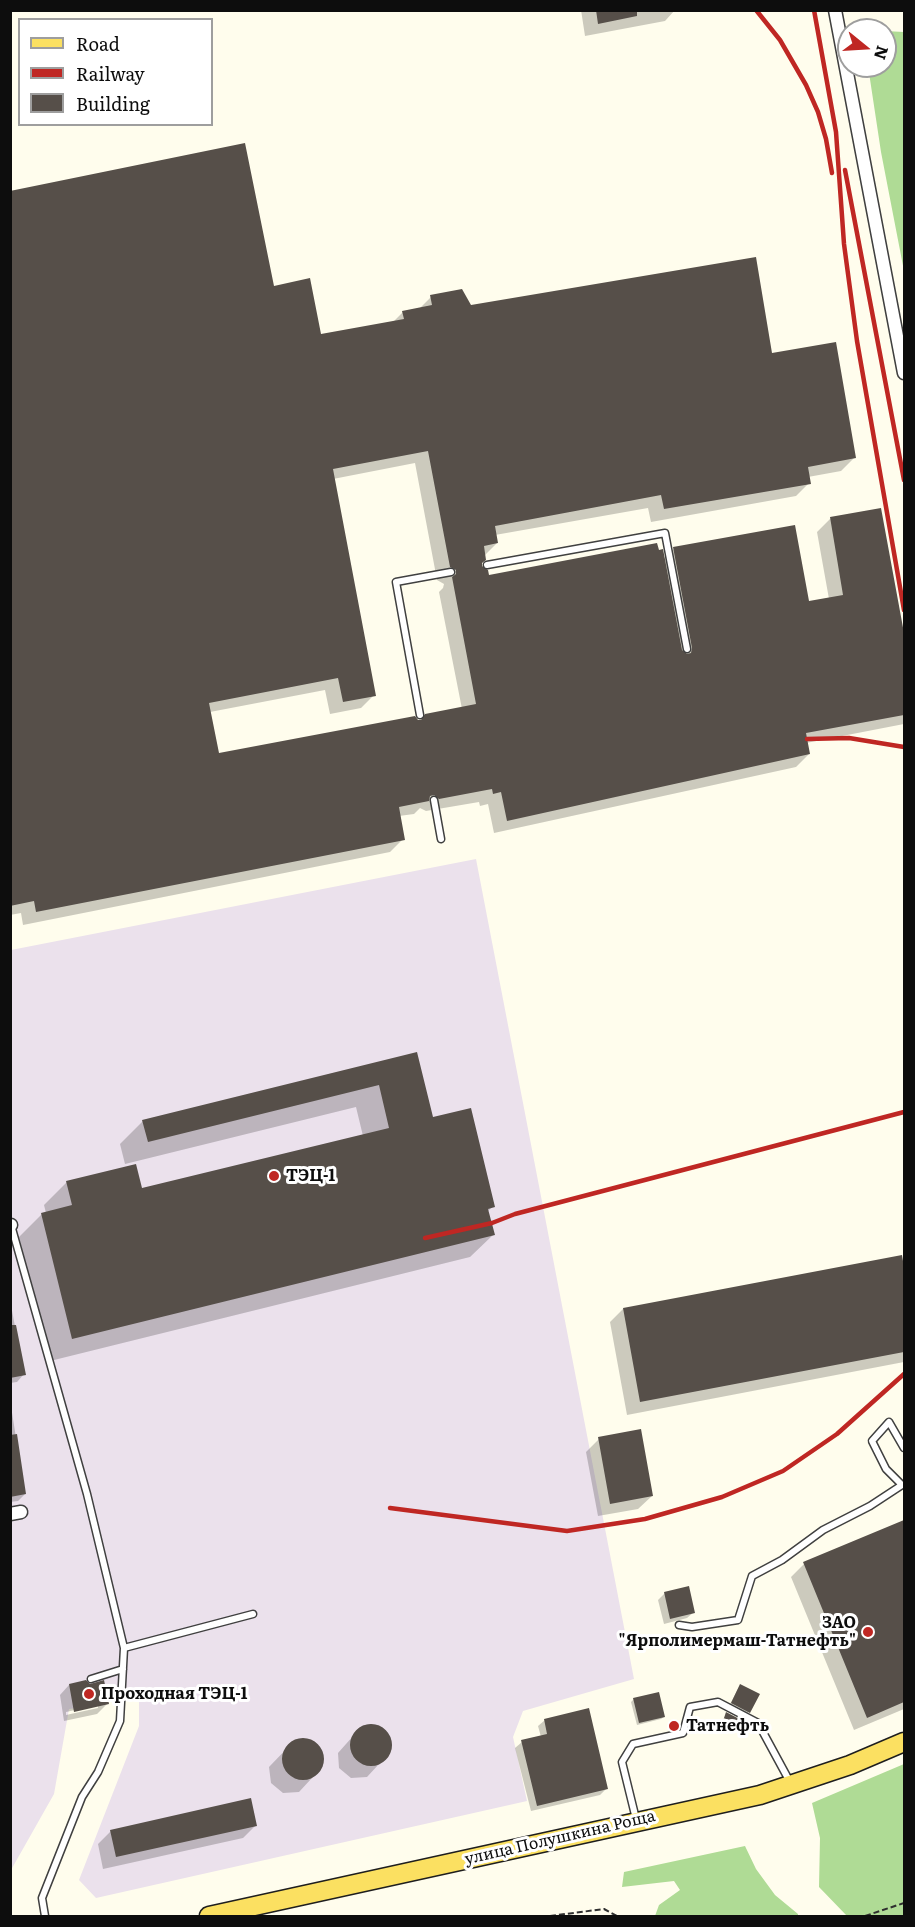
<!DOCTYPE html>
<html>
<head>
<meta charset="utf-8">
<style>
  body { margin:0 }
  #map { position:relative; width:915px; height:1927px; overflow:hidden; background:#fffded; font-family:Literata,serif }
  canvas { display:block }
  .frame { position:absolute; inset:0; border:12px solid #0d0d0d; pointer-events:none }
  .legend { position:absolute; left:18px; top:18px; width:195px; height:108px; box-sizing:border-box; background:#fff; border:2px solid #9e9e9e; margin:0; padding:8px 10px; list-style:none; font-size:18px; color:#0d0d0d }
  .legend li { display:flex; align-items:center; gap:12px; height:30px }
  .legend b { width:30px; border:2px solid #9e9e9e }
  .north { position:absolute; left:837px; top:18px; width:60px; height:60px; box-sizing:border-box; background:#fff; border:2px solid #9e9e9e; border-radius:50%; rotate:108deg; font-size:16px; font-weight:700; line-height:24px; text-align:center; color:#0d0d0d }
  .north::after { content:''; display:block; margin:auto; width:21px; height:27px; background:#bf2723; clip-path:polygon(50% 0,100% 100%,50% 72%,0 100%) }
</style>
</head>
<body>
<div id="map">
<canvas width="915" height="1927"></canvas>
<div class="frame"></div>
<ul class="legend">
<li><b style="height:8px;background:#fbe061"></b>Road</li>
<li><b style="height:8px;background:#bf2723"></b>Railway</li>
<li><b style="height:16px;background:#564f49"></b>Building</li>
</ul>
<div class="north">N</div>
</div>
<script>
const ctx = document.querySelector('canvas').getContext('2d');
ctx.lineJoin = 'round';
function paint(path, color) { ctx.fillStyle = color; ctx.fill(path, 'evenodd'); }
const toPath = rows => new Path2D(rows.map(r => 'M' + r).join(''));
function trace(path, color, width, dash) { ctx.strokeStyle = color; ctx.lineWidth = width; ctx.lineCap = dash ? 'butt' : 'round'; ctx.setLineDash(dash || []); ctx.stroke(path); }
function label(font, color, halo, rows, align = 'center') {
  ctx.font = font + ' Literata,serif'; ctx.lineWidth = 6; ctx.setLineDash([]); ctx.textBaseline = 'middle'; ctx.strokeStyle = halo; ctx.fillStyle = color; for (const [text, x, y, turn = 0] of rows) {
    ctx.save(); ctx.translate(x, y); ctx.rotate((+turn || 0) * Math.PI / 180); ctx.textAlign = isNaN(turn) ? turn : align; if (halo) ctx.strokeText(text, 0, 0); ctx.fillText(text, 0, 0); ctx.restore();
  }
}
const industrial = toPath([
  [476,859,634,1679,523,1711,513,1737,527,1801,96,1898,79,1880,139,1726,139,1695,108,1701,109,1704,69,1709,54,1794,11,1870,11,950]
]);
const forest = toPath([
  [885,31,904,32,904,271,881,152,868,66,885,66],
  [904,1764,904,1916,847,1916,819,1887,820,1838,812,1803],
  [745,1846,756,1869,775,1895,798,1914,798,1916,655,1916,659,1905,680,1890,674,1881,622,1887,624,1872]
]);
const shadow = toPath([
  [581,10,675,10,665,21,585,36],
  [10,193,273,287,320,336,393,322,403,312,418,310,431,297,470,307,771,355,854,458,841,471,808,477,809,483,796,496,651,522,648,508,495,535,497,543,484,556,480,567,488,577,663,559,674,549,807,603,829,599,817,532,830,519,880,510,904,640,904,724,806,743,809,754,796,767,494,833,488,804,480,806,479,802,426,811,420,808,414,814,399,816,403,839,390,852,23,925,21,913,10,915],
  [415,463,437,580,444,584,443,588,439,592,462,709,420,721,218,755,210,712,325,690,330,714,361,708,374,695,333,479],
  [416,1054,432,1119,493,1206,487,1212,493,1235,470,1257,50,1361,19,1237,42,1214,46,1213,44,1205,67,1182,140,1190,363,1136,356,1107,125,1164,120,1144,143,1121],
  [901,1257,904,1275,904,1362,627,1415,610,1322,623,1309],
  [10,1300,24,1374,17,1382,10,1383],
  [10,1400,25,1494,18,1501,10,1502],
  [599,1439,652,1496,638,1509,598,1516,586,1452],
  [904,1522,904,1709,854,1730,791,1577,804,1564],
  [665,1593,694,1612,687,1618,664,1624,658,1600],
  [69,1685,107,1704,97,1714,64,1721,60,1695],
  [98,1705,98,1708,66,1715,66,1712],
  [738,1689,749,1712,746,1715,729,1706],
  [634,1699,664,1717,661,1719,637,1725,631,1702],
  [727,1714,743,1723,742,1727,739,1729,722,1721],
  [545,1720,607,1788,600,1795,531,1811,515,1748,522,1742,541,1737,538,1726],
  [370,1724,378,1725,390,1736,392,1746,391,1751,367,1777,351,1778,339,1768,338,1753,362,1726],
  [302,1739,310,1740,322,1750,323,1766,299,1792,283,1793,271,1783,269,1767,294,1741],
  [256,1825,243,1838,103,1869,98,1844,111,1831]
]);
const building = toPath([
  [596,10,637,10,637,16,598,24],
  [245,143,274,286,310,278,321,334,404,319,402,311,432,305,430,295,462,289,471,305,756,257,772,353,836,342,856,458,808,467,811,484,664,509,661,495,495,526,498,543,484,546,486,560,482,563,482,566,488,570,489,575,657,543,659,550,663,549,682,650,687,654,691,653,692,648,673,547,795,525,809,601,843,595,830,517,881,508,904,633,904,715,806,733,810,754,507,821,501,792,493,794,492,789,439,799,434,795,430,796,429,801,399,807,405,840,36,912,34,901,10,906,10,191],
  [428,451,450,567,456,570,456,574,452,577,476,704,425,714,421,720,418,720,415,716,219,753,209,703,338,678,343,702,376,696,333,469],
  [417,1052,433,1117,471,1108,495,1207,488,1209,495,1235,72,1339,41,1213,72,1205,66,1181,136,1164,142,1188,389,1128,379,1085,148,1142,142,1120],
  [902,1255,904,1267,904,1352,640,1402,623,1308],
  [10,1325,16,1325,26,1375,10,1378],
  [641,1429,653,1496,610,1504,598,1437],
  [17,1434,26,1494,10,1497,10,1435],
  [904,1520,904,1702,867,1718,803,1562],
  [689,1586,695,1613,670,1619,664,1592],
  [86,1680,90,1684,104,1680,109,1704,74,1712,69,1684],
  [740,1684,760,1694,750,1713,731,1703],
  [659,1692,665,1717,639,1723,633,1698],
  [589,1708,608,1789,537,1806,521,1740,547,1734,544,1719],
  [726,1712,745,1722,743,1727,724,1718],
  '350 1745a21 21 0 1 1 42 0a21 21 0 1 1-42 0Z',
  '282 1759a21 21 0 1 1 42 0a21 21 0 1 1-42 0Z',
  [251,1798,257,1826,116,1857,110,1830]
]);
const path = toPath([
  [550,1916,604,1909,617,1916],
  [865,1916,904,1903]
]);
const lane = toPath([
  [487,565,665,533,687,649],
  [420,715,396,582,451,572],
  [434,800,441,839],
  [11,1225,87,1494,124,1648],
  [679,1625,692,1627,738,1620,752,1576,782,1560,823,1530,870,1506,902,1485,886,1469,872,1441,889,1422,904,1448],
  [91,1679,123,1669],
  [636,1819,622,1762,633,1744,683,1733,690,1707,718,1702,758,1723,790,1782],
  [45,1916,42,1898,82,1797,98,1772,120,1721,124,1648,253,1614]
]);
const street = toPath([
  [835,10,904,373],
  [10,1225,11,1225],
  [10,1514,21,1512]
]);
const primary = toPath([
  [209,1916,760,1795,850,1765,904,1742]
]);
const rail = toPath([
  [756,10,780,40,806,85,818,112,826,139,832,173],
  [814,10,836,132,844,244,857,341,904,610],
  [845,170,904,480],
  [807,739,849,738,904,747],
  [425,1238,492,1223,515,1214,904,1112],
  [390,1508,567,1531,645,1519,722,1497,783,1471,837,1434,904,1374]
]);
const markers = [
  [274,1176,6,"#bf2723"],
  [868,1632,6,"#bf2723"],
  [89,1694,6,"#bf2723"],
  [674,1726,6,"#bf2723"]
];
const poiNames = [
  ["ТЭЦ-1",286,1176],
  ["ЗАО",856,1623,"right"],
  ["\"Ярполимермаш-Татнефть\"",856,1641,"right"],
  ["Проходная ТЭЦ-1",101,1694],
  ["Татнефть",686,1726]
];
const streetNames = [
  ["улица Полушкина Роща",560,1838,-13]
];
paint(industrial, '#ebe1ec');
paint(forest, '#afdb95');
paint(shadow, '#0003');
paint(building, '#564f49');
trace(lane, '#404040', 9);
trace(street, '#404040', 15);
trace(primary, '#1e1e1e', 21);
trace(path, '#2f2f2f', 2, [6, 3]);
trace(lane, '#fff', 6);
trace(street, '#fff', 12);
trace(primary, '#fbe061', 18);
trace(rail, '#bf2723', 4.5);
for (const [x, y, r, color] of markers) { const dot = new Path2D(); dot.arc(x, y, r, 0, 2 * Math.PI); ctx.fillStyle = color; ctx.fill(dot); trace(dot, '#fff', 2); }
label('bold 16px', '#0d0d0d', '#fff', poiNames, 'left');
label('16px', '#0d0d0d', '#fff', streetNames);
</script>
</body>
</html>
